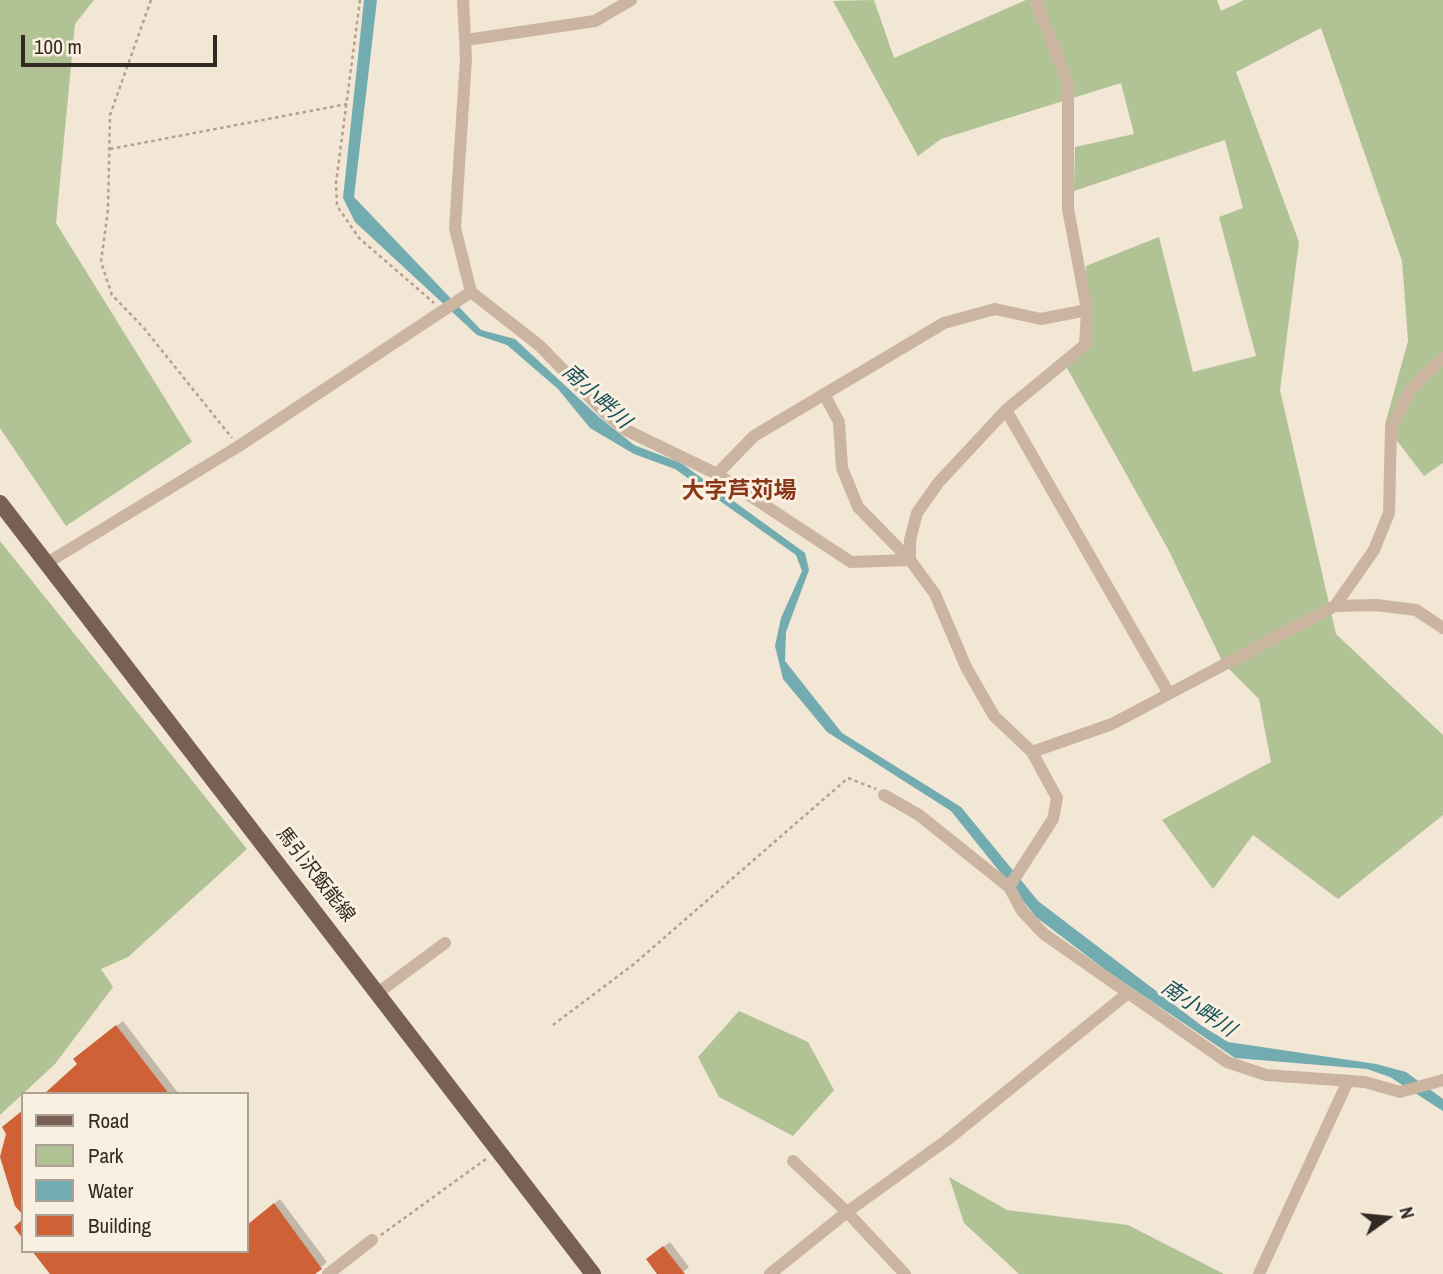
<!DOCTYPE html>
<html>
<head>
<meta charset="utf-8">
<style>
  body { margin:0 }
  #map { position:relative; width:1443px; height:1274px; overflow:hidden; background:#f2e6d5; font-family:"Archivo Narrow",sans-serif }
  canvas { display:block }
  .legend { position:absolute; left:21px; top:1092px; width:228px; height:161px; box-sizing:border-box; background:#faf0e1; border:2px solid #aba195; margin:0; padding:9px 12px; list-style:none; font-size:21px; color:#342a24 }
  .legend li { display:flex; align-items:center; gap:14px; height:35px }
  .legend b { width:35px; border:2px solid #aba195 }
  .north { position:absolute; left:1352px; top:1183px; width:70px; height:70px; -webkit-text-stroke:5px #faf0e1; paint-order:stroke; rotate:75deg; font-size:19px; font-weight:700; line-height:28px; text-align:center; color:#342a24 }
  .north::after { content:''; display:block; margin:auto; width:24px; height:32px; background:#342a24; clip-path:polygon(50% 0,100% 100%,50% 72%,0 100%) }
  .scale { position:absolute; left:21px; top:35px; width:196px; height:32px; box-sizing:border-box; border:4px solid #342a24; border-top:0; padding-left:9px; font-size:21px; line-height:24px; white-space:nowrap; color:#342a24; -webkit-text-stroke:5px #faf0e1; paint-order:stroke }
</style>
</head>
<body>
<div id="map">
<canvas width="1443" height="1274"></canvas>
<ul class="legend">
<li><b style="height:9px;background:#786154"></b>Road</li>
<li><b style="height:19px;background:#b1c295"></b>Park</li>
<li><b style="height:19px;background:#72acb1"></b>Water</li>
<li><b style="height:19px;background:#cf6136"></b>Building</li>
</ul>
<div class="north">N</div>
<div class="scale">100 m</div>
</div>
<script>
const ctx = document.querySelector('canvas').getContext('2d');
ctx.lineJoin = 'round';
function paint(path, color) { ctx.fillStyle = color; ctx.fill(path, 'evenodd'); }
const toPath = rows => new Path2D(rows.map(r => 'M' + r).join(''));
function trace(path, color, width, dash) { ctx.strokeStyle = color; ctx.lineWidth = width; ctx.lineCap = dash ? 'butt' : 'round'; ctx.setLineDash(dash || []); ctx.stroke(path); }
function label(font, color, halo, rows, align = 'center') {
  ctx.font = font + ' "Archivo Narrow","Noto Sans JP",sans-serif'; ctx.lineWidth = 6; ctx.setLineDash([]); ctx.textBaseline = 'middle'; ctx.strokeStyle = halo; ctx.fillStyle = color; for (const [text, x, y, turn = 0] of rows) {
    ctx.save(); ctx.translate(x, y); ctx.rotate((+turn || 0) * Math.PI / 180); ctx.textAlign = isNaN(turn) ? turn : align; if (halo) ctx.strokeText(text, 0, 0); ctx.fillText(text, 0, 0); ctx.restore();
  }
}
const green = toPath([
  [0,0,94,0,75,24,56,223,192,442,66,526,0,428],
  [874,0,894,58,1026,0,1217,0,1221,11,1244,0,1443,0,1443,463,1424,476,1385,425,1408,341,1402,261,1321,28,1236,72,1299,242,1280,390,1336,634,1443,735,1443,815,1338,899,1253,835,1213,889,1162,820,1271,762,1259,699,1223,663,1168,549,1067,368,1090,346,1086,266,1159,237,1193,372,1256,356,1219,217,1243,208,1225,140,1074,191,1075,147,1134,134,1121,83,941,139,918,156,833,1],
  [0,541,247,849,128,957,101,969,113,987,55,1064,0,1115],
  [739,1011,808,1042,834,1090,793,1136,719,1097,698,1057],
  [949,1177,1007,1210,1128,1225,1224,1274,1019,1274,964,1223]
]);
const water = toPath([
  [364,0,377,0,354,197,481,330,515,339,599,417,634,445,681,463,805,553,809,570,786,632,785,661,842,733,961,807,1038,901,1202,1026,1228,1042,1376,1064,1406,1072,1443,1099,1443,1111,1390,1077,1367,1069,1235,1058,1107,971,1036,917,951,811,827,732,783,679,775,646,781,618,802,571,796,555,675,469,634,454,590,428,558,389,507,345,477,335,355,222,343,198]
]);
const shadow = toPath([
  [123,1021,179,1094,45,1094,79,1064,81,1053],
  [280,1199,327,1262,313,1274,52,1274,247,1251,247,1221,249,1224],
  [670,1242,689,1267,681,1274,660,1274,654,1254]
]);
const building = toPath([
  [116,1025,169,1094,44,1094,77,1064,73,1059],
  [23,1110,23,1215,15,1206,0,1157,6,1134,2,1127],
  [274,1203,322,1269,315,1274,50,1274,32,1251,247,1251,247,1225],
  [23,1219,23,1239,14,1227],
  [663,1246,685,1274,657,1274,646,1259]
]);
const path = toPath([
  [151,0,110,115,108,210,101,262,112,295,143,327,232,438],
  [360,0,336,183,337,206,359,238,434,303],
  [110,149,347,104],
  [553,1025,634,964,848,778,876,789],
  [381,1235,486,1159]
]);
const minor = toPath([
  [463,0,466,58,455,228,471,292,540,346,605,413,626,430,717,474,851,562,910,560],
  [1035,0,1068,83,1068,209,1087,310,1085,345,1006,410,938,483,917,513,910,540,910,560,935,594,966,667,994,716,1032,752,1057,798,1053,819,1009,887,1022,911,1044,934,1227,1062,1266,1075,1365,1082,1400,1092,1443,1080],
  [466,40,595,21,631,0],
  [824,394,839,422,842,468,858,507,910,560],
  [1006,410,1168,692],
  [717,474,754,436,944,323,995,309,1041,319,1087,310],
  [47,563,239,446,471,292],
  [1335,606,1376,605,1416,610,1443,628],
  [1032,752,1112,724,1335,606,1374,550,1389,513,1391,428,1410,390,1443,358],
  [884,795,919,815,1009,887],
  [379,992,445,943],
  [793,1161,847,1212,905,1274],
  [328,1274,372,1240],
  [770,1274,847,1212,947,1140,1128,993],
  [1259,1274,1348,1081]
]);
const major = toPath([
  [0,503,593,1274]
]);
const streetNames = [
  ["馬引沢飯能線",315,875,52]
];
const waterNames = [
  ["南小畔川",596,397,42],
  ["南小畔川",1198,1009,34]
];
const quarterNames = [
  ["大字芦苅場",739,492]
];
paint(green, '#b1c295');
paint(water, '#72acb1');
paint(shadow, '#0003');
paint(building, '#cf6136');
trace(path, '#b69f8b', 2.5, [3.5, 3.5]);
trace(minor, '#cbb5a1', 12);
trace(major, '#786154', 16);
label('19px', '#342a24', '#faf0e1', streetNames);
label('italic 21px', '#175158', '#faf0e1', waterNames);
label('bold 23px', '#893718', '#faf0e1', quarterNames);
</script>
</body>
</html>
